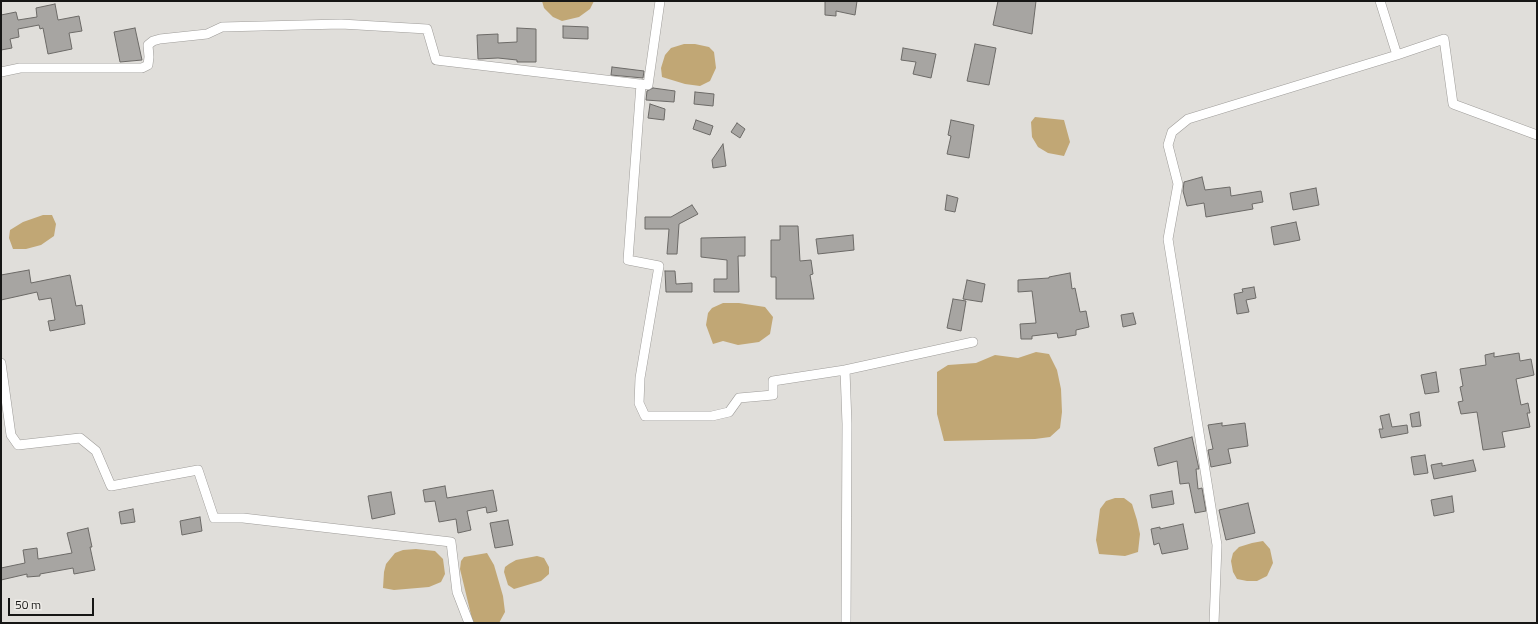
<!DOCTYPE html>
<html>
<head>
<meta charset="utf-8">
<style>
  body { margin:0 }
  #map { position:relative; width:1538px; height:624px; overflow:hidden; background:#e0deda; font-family:"Titillium Web",sans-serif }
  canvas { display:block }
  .frame { position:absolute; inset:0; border:2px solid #161615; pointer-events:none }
  .scale { position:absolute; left:8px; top:598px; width:86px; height:18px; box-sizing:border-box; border:2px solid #161615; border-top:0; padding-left:5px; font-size:12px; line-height:14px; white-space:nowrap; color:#161615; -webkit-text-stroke:3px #edebe7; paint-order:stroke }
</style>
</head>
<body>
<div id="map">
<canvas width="1538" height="624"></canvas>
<div class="frame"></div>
<div class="scale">50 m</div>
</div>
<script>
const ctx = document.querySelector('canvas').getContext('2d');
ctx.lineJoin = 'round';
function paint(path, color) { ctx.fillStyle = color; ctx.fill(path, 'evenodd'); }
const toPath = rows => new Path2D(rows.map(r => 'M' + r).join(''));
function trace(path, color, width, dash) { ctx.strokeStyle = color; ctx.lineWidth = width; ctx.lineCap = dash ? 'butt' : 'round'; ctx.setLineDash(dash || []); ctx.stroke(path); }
const water = toPath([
  [542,1,594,1,590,9,579,17,562,21,553,17,544,8],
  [684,44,695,44,709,47,714,52,716,68,710,81,700,86,685,84,662,77,661,68,665,55,671,48],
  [1035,117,1064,120,1070,142,1064,156,1048,153,1038,147,1032,137,1031,122],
  [43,215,52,215,56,224,54,236,41,245,26,249,13,249,9,238,10,230,23,222],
  [723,303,739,303,765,307,773,317,770,334,759,342,738,345,723,341,713,344,706,325,708,313,712,308],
  [1036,352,1049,354,1057,370,1061,389,1062,412,1060,428,1050,437,1035,439,944,441,937,414,937,372,948,365,976,363,995,355,1018,358],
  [1115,498,1124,498,1132,504,1137,520,1140,534,1138,552,1125,556,1099,554,1096,540,1100,509,1106,501],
  [1263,541,1270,549,1273,563,1267,576,1257,581,1247,581,1237,579,1233,572,1231,561,1233,553,1239,547,1252,543],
  [416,549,435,551,443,559,445,574,441,582,429,587,394,590,383,588,384,572,386,564,395,553,403,550],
  [487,553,494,565,503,596,505,612,499,623,473,623,460,569,461,561,464,557],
  [537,556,544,558,549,567,549,574,541,581,514,589,508,585,504,572,505,567,509,564,516,560]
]);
const building = toPath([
  [825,1,857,1,855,15,836,11,836,16,825,15,825,1],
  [998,1,1036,1,1032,34,993,25,998,1],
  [55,4,58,20,79,16,82,31,69,33,72,49,48,54,43,28,40,29,39,25,18,29,19,37,10,39,12,48,1,50,1,15,16,12,18,20,37,17,36,8,55,4],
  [563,26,588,27,588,39,563,38,563,26],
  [135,28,142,60,120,62,114,32,135,28],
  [517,28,536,29,536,62,517,62,517,60,498,58,478,59,477,35,498,34,498,43,517,42,517,28],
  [975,44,996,48,989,85,967,81,975,44],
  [903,48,936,54,931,78,913,74,916,62,901,60,903,48],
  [612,67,644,71,643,78,611,75,612,67],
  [653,88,675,91,674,102,646,100,647,91,653,88],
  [695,92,714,94,713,106,694,104,695,92],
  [650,104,665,109,664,120,648,118,650,104],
  [696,120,713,126,710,135,693,129,696,120],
  [951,120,974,125,969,158,947,154,951,136,948,135,951,120],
  [737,123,745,129,740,138,731,132,737,123],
  [723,144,726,166,713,168,712,160,723,144],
  [1202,177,1205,190,1230,187,1231,196,1261,191,1263,202,1252,204,1253,209,1206,217,1204,203,1187,206,1183,191,1184,182,1202,177],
  [1316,188,1319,205,1293,210,1290,193,1316,188],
  [947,195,958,198,955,212,945,210,947,195],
  [692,205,698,214,679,224,677,254,667,254,669,229,645,229,645,217,671,217,692,205],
  [1296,222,1300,240,1274,245,1271,227,1296,222],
  [780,226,798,226,800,261,811,260,813,274,810,275,814,299,776,299,776,277,771,277,771,240,780,240,780,226],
  [853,235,854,250,818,254,816,239,853,235],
  [745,237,745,256,738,256,739,292,714,292,714,279,727,279,727,260,701,257,701,238,745,237],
  [29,270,31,283,70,275,76,306,82,305,85,324,50,331,48,321,55,320,51,298,39,300,37,292,1,300,1,275,29,270],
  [665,271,675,271,676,284,692,283,692,292,666,292,665,271],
  [1070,273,1072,289,1075,288,1080,312,1086,311,1089,327,1076,330,1076,335,1058,338,1057,333,1032,336,1032,339,1021,339,1020,324,1036,323,1032,291,1018,292,1018,280,1049,278,1049,277,1070,273],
  [967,280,985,284,982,302,963,299,967,280],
  [1254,287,1256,298,1246,300,1249,312,1237,314,1234,294,1243,292,1242,289,1254,287],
  [953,299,966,301,961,331,947,328,953,299],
  [1133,313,1136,324,1123,327,1121,315,1133,313],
  [1494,353,1494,357,1519,353,1520,361,1531,359,1534,375,1516,379,1521,405,1528,403,1530,413,1527,413,1530,427,1502,432,1505,447,1483,450,1477,412,1461,414,1458,402,1463,401,1460,387,1463,386,1460,369,1486,365,1485,355,1494,353],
  [1436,372,1439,392,1425,394,1421,375,1436,372],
  [1419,412,1421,426,1412,427,1410,414,1419,412],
  [1389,414,1392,427,1407,425,1408,433,1381,438,1379,429,1383,429,1380,416,1389,414],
  [1222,423,1222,426,1245,423,1248,446,1228,449,1231,463,1211,467,1208,450,1213,449,1208,425,1222,423],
  [1192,437,1199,469,1196,469,1198,489,1202,488,1206,511,1195,513,1189,483,1180,484,1177,461,1158,466,1154,448,1192,437],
  [1425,455,1428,473,1414,475,1411,457,1425,455],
  [1473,460,1476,471,1434,479,1431,465,1442,463,1442,466,1473,460],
  [445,486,447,498,493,490,497,511,487,513,486,507,467,511,471,530,458,533,456,519,439,522,435,501,425,502,423,490,445,486],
  [1172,491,1174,504,1152,508,1150,495,1172,491],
  [391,492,395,514,372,519,368,496,391,492],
  [1452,496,1454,512,1434,516,1431,500,1452,496],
  [1248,503,1255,533,1226,540,1219,510,1248,503],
  [133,509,135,522,121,524,119,512,133,509],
  [200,517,202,531,182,535,180,521,200,517],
  [508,520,513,545,495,548,490,523,508,520],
  [1183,524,1188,549,1162,554,1159,543,1154,545,1151,529,1160,527,1160,529,1183,524],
  [88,528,92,547,90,547,95,570,74,574,73,568,40,574,40,576,27,577,27,574,1,580,1,568,25,563,23,550,37,548,38,559,72,553,67,533,88,528]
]);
const street = toPath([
  [1397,55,1444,39,1453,104,1537,135],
  [1,72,20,68,142,68,148,65,149,57,148,45,153,41,160,39,207,34,222,27,341,24,427,29,436,60,648,85,660,1],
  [641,84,628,260,659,266,640,378,639,403,645,416,712,416,729,412,739,398,773,395,773,381,845,370],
  [1,363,11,435,18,445,80,438,96,451,111,486,198,470,214,518,243,518,451,542,457,592,469,623],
  [846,623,847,424,845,370,973,342],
  [1214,623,1217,545,1168,239,1178,184,1168,145,1172,132,1188,119,1397,55,1380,1]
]);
paint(water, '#c1a775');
paint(building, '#a7a5a2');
trace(building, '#6c6a67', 1);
trace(street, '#9e9c99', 10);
trace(street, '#fff', 9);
</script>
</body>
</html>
